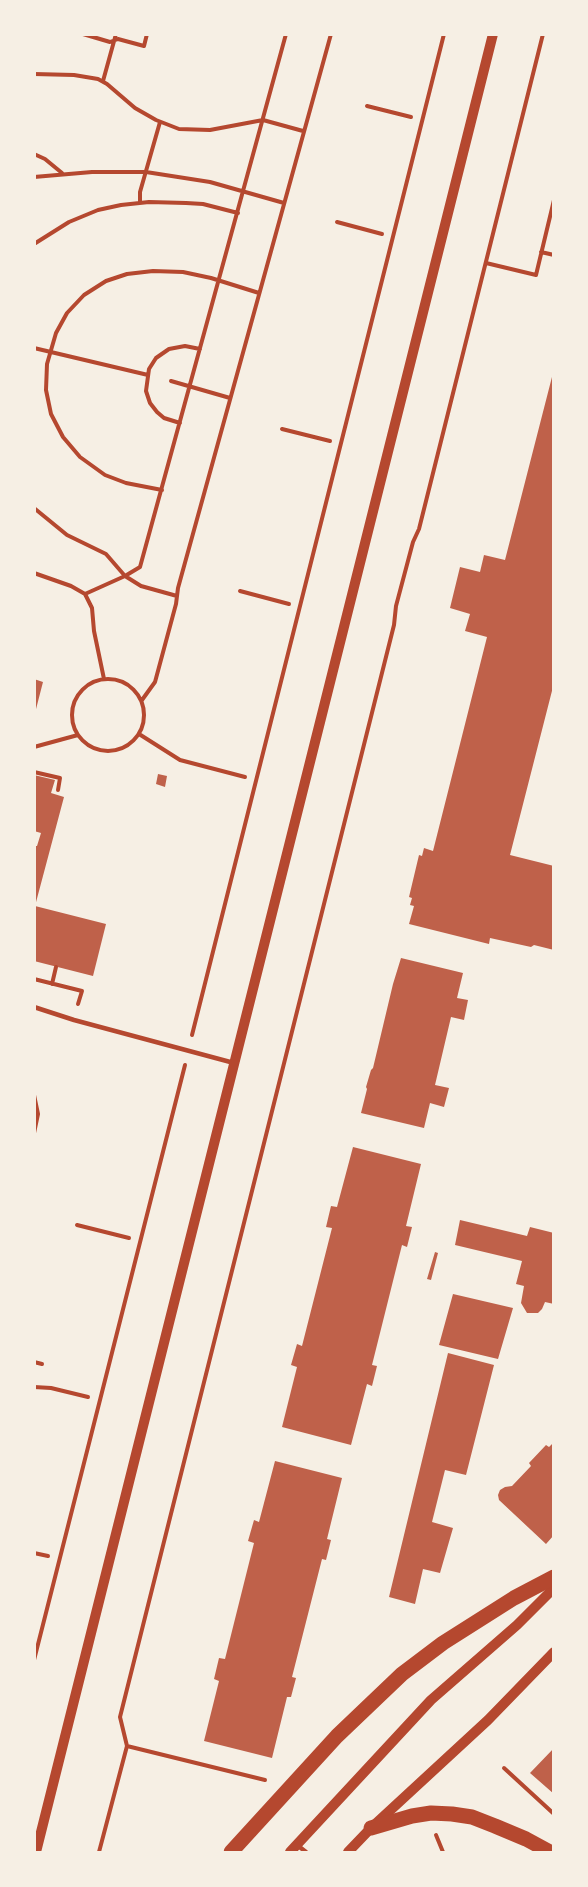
<!DOCTYPE html>
<html>
<head>
<meta charset="utf-8">
<style>
  body { margin:0 }
  #map { position:relative; width:588px; height:1887px; overflow:hidden; background:#f6efe4; font-family:Mulish,sans-serif }
  canvas { display:block }
  .frame { position:absolute; inset:0; border:36px solid #f6efe4; pointer-events:none }
</style>
</head>
<body>
<div id="map">
<canvas width="588" height="1887"></canvas>
<div class="frame"></div>
</div>
<script>
const ctx = document.querySelector('canvas').getContext('2d');
ctx.lineJoin = 'round';
function paint(path, color) { ctx.fillStyle = color; ctx.fill(path, 'evenodd'); }
const toPath = rows => new Path2D(rows.map(r => 'M' + r).join(''));
function trace(path, color, width, dash) { ctx.strokeStyle = color; ctx.lineWidth = width; ctx.lineCap = dash ? 'butt' : 'round'; ctx.setLineDash(dash || []); ctx.stroke(path); }
const building = toPath([
  [553,373,554,683,510,855,554,866,554,950,534,945,531,947,490,938,489,944,409,924,414,906,410,905,412,898,409,897,419,855,422,856,424,848,433,851,487,637,465,631,470,614,450,608,460,567,480,572,484,555,505,560],
  [34,679,43,682,35,713,34,713],
  [158,774,167,776,165,787,156,784],
  [34,775,55,780,51,793,64,797,35,906,106,924,93,976,34,961,34,846,37,846,41,833,34,831],
  [401,958,463,973,457,998,468,1000,464,1020,451,1017,435,1085,449,1088,444,1107,430,1103,424,1128,361,1113,367,1089,366,1087,371,1070,373,1068,393,984],
  [353,1147,421,1164,406,1226,412,1227,407,1247,402,1245,372,1365,377,1366,372,1386,367,1384,351,1445,282,1427,297,1367,291,1365,297,1344,302,1346,332,1228,326,1227,331,1206,337,1207],
  [460,1220,527,1236,530,1227,554,1233,554,1304,545,1302,542,1309,538,1313,527,1313,521,1303,524,1286,516,1284,522,1261,455,1245],
  [435,1252,438,1253,431,1280,427,1279],
  [453,1294,513,1308,498,1359,439,1345],
  [448,1353,494,1365,466,1475,445,1470,432,1522,453,1528,440,1573,423,1569,415,1604,389,1597],
  [554,1442,554,1535,546,1544,499,1500,498,1495,500,1490,505,1487,512,1486,531,1466,529,1463,546,1445,549,1447],
  [275,1461,342,1478,327,1539,331,1540,326,1560,322,1559,292,1677,296,1678,291,1697,287,1697,272,1758,204,1741,219,1681,214,1679,219,1658,225,1659,254,1543,248,1541,254,1520,259,1522],
  [554,1748,554,1794,530,1773]
]);
const path = toPath([
  [83,34,110,42,118,39,144,46,147,34],
  [34,74,74,75,98,79,107,84,135,108,156,120,179,129,210,130,263,120,303,131],
  [103,81,116,34],
  [367,106,411,117],
  [34,154,45,159,62,173],
  [34,177,92,172,146,172,210,182,284,203],
  [140,203,140,192,160,122],
  [337,222,382,234],
  [34,244,69,222,98,210,121,205,149,202,186,203,203,204,238,213],
  [541,252,554,255],
  [486,263,536,275,554,200],
  [34,348,148,375],
  [171,381,230,398],
  [180,423,164,418,157,412,150,403,146,391,149,369,156,358,169,349,185,346,200,349],
  [282,429,330,441],
  [162,490,126,483,105,475,80,457,63,437,51,414,46,390,47,364,56,333,67,313,84,295,106,281,127,274,153,271,183,272,211,278,259,293],
  [34,508,67,535,106,554,125,576,140,567,286,34],
  [34,573,71,586,85,594,125,576,141,586,177,596],
  [240,591,289,604],
  [85,594,92,608,94,631,104,679],
  '72 715a36 36 0 1 1 72 0a36 36 0 1 1-72 0Z',
  [142,700,155,682,176,604,178,588,331,34],
  [139,734,180,760,245,777],
  [34,747,78,735],
  [34,772,60,778,58,790],
  [34,979,82,991,78,1004],
  [52,984,56,967],
  [192,1035,444,34],
  [34,1095,38,1114,34,1133],
  [77,1225,129,1238],
  [34,1362,42,1364],
  [34,1387,51,1388,88,1397],
  [34,1553,48,1556],
  [34,1660,185,1065],
  [127,1746,265,1780],
  [504,1768,554,1814],
  [436,1835,443,1852],
  [99,1852,127,1746,120,1717,394,625,396,606,413,542,419,529,543,34]
]);
const service = toPath([
  [34,1007,74,1020,234,1063],
  [297,1845,306,1852]
]);
const tertiary = toPath([
  [36,1852,493,34],
  [290,1852,431,1700,517,1625,554,1588],
  [348,1852,371,1828,488,1720,554,1652]
]);
const primary = toPath([
  [371,1828,412,1816,431,1813,452,1814,472,1817,495,1826,526,1839,550,1852],
  [231,1852,337,1736,402,1674,443,1643,514,1598,554,1577]
]);
paint(building, '#bf614a');
trace(path, '#b5482f', 4);
trace(service, '#b5482f', 4.5);
trace(tertiary, '#b5482f', 10);
trace(primary, '#b5482f', 15);
</script>
</body>
</html>
